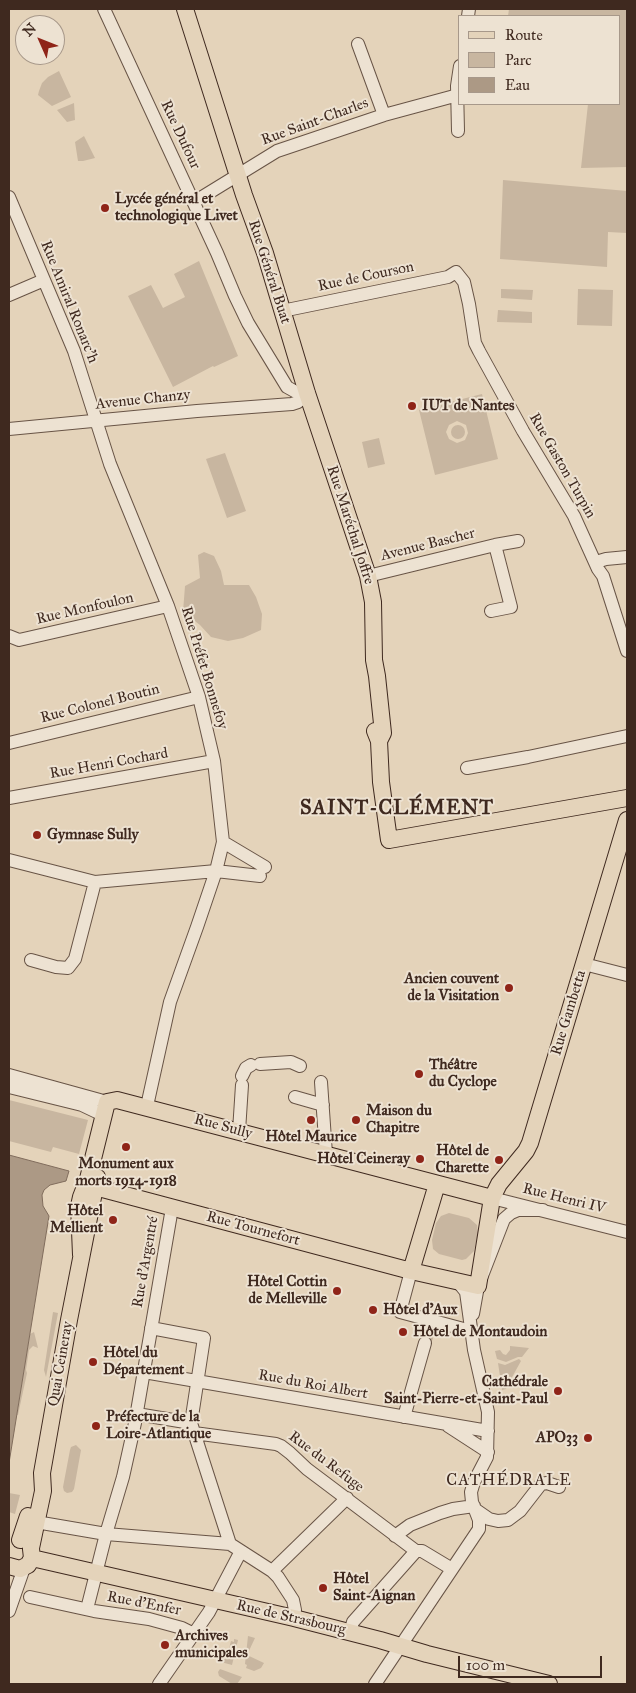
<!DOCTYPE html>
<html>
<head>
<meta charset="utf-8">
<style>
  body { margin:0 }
  #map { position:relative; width:636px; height:1693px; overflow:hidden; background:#e4d3ba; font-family:"IM FELL Great Primer",serif }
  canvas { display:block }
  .frame { position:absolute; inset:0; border:10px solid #3f291f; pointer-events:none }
  .legend { position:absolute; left:458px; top:15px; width:162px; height:90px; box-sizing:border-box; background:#ede2d2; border:1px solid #a7988a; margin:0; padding:6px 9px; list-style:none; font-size:15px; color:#3f291f }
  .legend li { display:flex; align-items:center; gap:10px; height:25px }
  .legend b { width:25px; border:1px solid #a7988a }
  .north { position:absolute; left:15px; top:15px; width:50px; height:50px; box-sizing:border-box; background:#ede2d2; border:1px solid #a7988a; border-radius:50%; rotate:314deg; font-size:14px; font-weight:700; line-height:20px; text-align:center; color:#3f291f }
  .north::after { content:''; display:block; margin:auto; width:18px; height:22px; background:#8f2418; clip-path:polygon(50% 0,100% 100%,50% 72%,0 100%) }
  .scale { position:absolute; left:458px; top:1656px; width:144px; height:22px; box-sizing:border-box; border:2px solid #3f291f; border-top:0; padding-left:6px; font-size:15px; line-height:18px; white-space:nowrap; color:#3f291f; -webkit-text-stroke:4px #ede2d2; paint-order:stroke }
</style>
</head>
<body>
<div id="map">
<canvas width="636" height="1693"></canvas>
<div class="frame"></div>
<ul class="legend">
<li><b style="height:6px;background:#e4d3ba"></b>Route</li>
<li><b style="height:14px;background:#c8b6a0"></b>Parc</li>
<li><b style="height:14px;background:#ac9985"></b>Eau</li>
</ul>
<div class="north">N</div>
<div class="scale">100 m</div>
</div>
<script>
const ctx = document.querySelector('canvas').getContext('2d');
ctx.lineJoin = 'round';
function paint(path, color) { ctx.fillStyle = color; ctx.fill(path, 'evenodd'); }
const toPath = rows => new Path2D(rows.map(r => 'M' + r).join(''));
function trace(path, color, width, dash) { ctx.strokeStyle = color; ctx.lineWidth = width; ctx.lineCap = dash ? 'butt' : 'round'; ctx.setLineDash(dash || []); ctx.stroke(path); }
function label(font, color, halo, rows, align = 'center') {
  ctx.font = font + ' "IM FELL Great Primer",serif'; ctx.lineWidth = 4; ctx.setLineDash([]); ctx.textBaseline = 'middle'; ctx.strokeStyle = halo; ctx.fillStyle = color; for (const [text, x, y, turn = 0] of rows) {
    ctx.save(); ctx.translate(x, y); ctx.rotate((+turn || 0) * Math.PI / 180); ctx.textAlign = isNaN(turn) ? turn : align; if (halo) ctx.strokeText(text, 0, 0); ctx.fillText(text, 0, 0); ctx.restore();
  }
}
const green = toPath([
  [509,9,627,9,627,167,581,168,588,104,620,104,620,16,508,16],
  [59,71,71,97,52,106,38,95,39,91,42,83,48,77],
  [74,103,75,120,67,122,57,110],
  [84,136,95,158,83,161,78,161,75,142],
  [503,180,627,191,627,233,608,232,607,267,500,259],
  [199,261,238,356,214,367,213,366,173,387,128,296,151,285,163,308,185,297,174,274],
  [501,289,533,290,532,300,501,298],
  [578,289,613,290,612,326,577,325],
  [498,310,532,312,532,323,497,322],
  [482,394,498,459,435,475,419,410],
  [457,421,466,425,468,433,465,440,457,443,449,439,446,432,449,425],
  '451 432a7 7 0 1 1 14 0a7 7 0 1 1-14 0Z',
  [379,438,385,464,368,468,362,442],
  [225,453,246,511,227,518,206,459],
  [204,552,214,556,221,571,224,585,249,585,256,597,262,614,261,630,243,638,228,641,211,637,200,625,183,612,185,586,200,578,198,555],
  [9,1100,88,1120,79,1154,53,1147,51,1152,9,1141],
  [449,1213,469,1218,477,1225,478,1233,474,1251,466,1259,462,1260,439,1254,433,1249,432,1240,436,1223,441,1216],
  [53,1312,58,1313,46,1377,44,1370],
  [34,1332,38,1348,33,1346,29,1350,26,1370,27,1373,18,1415,17,1415,29,1339,30,1334],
  [510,1346,529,1348,522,1357,518,1357,506,1362,497,1359,495,1351,500,1350,503,1354,506,1355,510,1350],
  [519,1359,521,1361,511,1379,506,1389,502,1390,498,1363,505,1365],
  [76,1445,81,1450,74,1489,72,1492,67,1493,64,1491,63,1487,70,1450,71,1447],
  [9,1493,20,1495,15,1514,9,1512],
  [248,1636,255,1638,247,1655,264,1663,261,1668,254,1671,246,1668,247,1665,245,1664],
  [234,1639,238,1640,232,1665,221,1662,223,1654,225,1654,226,1649,229,1649,231,1641,234,1642],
  [220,1669,242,1677,237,1684,232,1684,219,1676,218,1672]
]);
const water = toPath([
  [9,1155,69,1171,66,1181,50,1185,44,1190,42,1195,43,1206,49,1216,9,1463,9,1155]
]);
const minorTunnel = toPath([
  [425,1343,430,1328]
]);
const minor = toPath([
  [104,9,217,253,235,296,248,323,287,387,296,392,307,393],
  [468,16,469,9],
  [358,44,384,115],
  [458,131,457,86,460,66],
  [9,197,74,351,110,464,168,606,199,697,214,761,223,842,216,871,197,927,170,1002,147,1106],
  [194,202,277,151,384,115,458,95],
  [9,295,44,280],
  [282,311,448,277,456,272,464,282,469,304,475,343,479,351,523,431,574,516,598,569,603,576,627,651],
  [9,429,197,411,292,404,298,402,307,393],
  [596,562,606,559,627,557],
  [368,576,495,545,518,541],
  [491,611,511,607,495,545],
  [9,636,19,640,168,606],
  [9,743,199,697],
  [467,768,528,757,627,736],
  [9,798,214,761],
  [223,842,265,867],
  [9,860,95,882,216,871,260,876],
  [31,960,56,967,68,968,75,959,95,882],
  [584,964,627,975],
  [260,1064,291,1062,300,1066],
  [9,1075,107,1102],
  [242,1076,246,1068,251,1065],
  [321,1082,326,1154],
  [9,1087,82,1105,103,1115],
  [295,1097,323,1105],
  [239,1131,242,1085],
  [492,1198,627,1232],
  [411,1271,400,1312,471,1331],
  [473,1314,478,1286,504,1219,511,1213,518,1210,543,1210],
  [151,1328,204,1338,191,1423,230,1544],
  [144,1372,488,1431],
  [137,1414,191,1423],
  [404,1417,425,1343],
  [448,1426,488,1452],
  [194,1433,276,1444,281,1446,290,1453,307,1469,416,1551],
  [476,1510,489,1519,498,1521,508,1520,520,1511,541,1484,547,1483,559,1487],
  [36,1522,106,1534,230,1544,272,1571,278,1577,293,1600,295,1610,294,1618],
  [395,1536,410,1525,440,1513,453,1509,474,1506],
  [416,1551,422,1551,452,1569],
  [272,1571,347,1498],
  [30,1597,94,1611,149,1619,182,1628,194,1634],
  [87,1609,106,1534,123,1477,135,1423,172,1208],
  [9,1611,24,1568],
  [350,1632,353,1622,416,1551],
  [159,1684,209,1612,241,1551],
  [375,1684,479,1529,479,1520,472,1502,471,1492,474,1482,487,1457,488,1412,474,1350,466,1292,458,1282]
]);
const major = toPath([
  [185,9,244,195,265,253,307,393,368,576,373,602,374,660,377,676,383,733,379,741],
  [375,731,379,741,381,782,389,840,627,798],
  [95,1187,411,1271,478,1286,492,1198,499,1184,526,1151,530,1143,627,820],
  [81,1255,79,1206,81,1197,88,1179,107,1102,117,1100,492,1198],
  [411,1271,437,1184],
  [20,1540,28,1516],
  [31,1548,43,1491,42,1473,69,1320,97,1177],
  [32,1558,294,1618,380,1640,427,1654,549,1684],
  [9,1566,20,1569,28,1565,32,1558,31,1549]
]);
const markers = [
  [105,208,5,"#8f2418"],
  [412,406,5,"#8f2418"],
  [37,835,5,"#8f2418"],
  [509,988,5,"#8f2418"],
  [419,1074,5,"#8f2418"],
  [311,1120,5,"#8f2418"],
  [356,1120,5,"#8f2418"],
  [126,1147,5,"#8f2418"],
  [420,1159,5,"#8f2418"],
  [499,1160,5,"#8f2418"],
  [113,1220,5,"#8f2418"],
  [337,1291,5,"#8f2418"],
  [373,1310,5,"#8f2418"],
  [403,1332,5,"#8f2418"],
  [93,1362,5,"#8f2418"],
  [558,1391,5,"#8f2418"],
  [96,1426,5,"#8f2418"],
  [588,1438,5,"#8f2418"],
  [323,1588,5,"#8f2418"],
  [165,1645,5,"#8f2418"]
];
const streetNames = [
  ["Rue Saint-Charles",315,122,-20],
  ["Rue Dufour",180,135,65],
  ["Rue Général Buat",269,272,72],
  ["Rue de Courson",366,277,-12],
  ["Rue Amiral Ronarc'h",69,302,68],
  ["Avenue Chanzy",143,400,-6],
  ["Rue Gaston Turpin",562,466,60],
  ["Rue Maréchal Joffre",350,525,72],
  ["Avenue Bascher",428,545,-14],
  ["Rue Monfoulon",85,609,-13],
  ["Rue Préfet Bonnefoy",204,668,73],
  ["Rue Colonel Boutin",100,704,-14],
  ["Rue Henri Cochard",109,764,-10],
  ["Rue Gambetta",569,1013,-73],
  ["Rue Sully",223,1127,15],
  ["Rue Henri IV",564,1199,14],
  ["Rue Tournefort",253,1229,15],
  ["Rue d'Argentré",146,1262,-80],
  ["Quai Ceineray",61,1364,-80],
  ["Rue du Roi Albert",313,1385,10],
  ["Rue du Refuge",326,1462,37],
  ["Rue d'Enfer",144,1604,11],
  ["Rue de Strasbourg",291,1618,13]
];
const poiNames = [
  ["Lycée général et",115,199],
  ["technologique Livet",115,216],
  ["IUT de Nantes",422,406],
  ["Gymnase Sully",47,835],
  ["Ancien couvent",499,979,"right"],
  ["de la Visitation",499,996,"right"],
  ["Théâtre",429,1065],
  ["du Cyclope",429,1082],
  ["Maison du",366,1111],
  ["Chapitre",366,1128],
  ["Hôtel Maurice",311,1137,"center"],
  ["Hôtel de",489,1151,"right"],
  ["Charette",489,1168,"right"],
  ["Hôtel Ceineray",410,1159,"right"],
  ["Monument aux",126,1164,"center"],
  ["morts 1914-1918",126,1181,"center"],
  ["Hôtel",103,1211,"right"],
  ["Mellient",103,1228,"right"],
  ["Hôtel Cottin",327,1282,"right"],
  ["de Melleville",327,1299,"right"],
  ["Hôtel d'Aux",383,1310],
  ["Hôtel de Montaudoin",413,1332],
  ["Hôtel du",103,1353],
  ["Département",103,1370],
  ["Cathédrale",548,1382,"right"],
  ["Saint-Pierre-et-Saint-Paul",548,1399,"right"],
  ["Préfecture de la",106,1417],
  ["Loire-Atlantique",106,1434],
  ["APO33",578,1438,"right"],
  ["Hôtel",333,1579],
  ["Saint-Aignan",333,1596],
  ["Archives",175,1636],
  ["municipales",175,1653]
];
const neighbourhoodNames = [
  ["CATHÉDRALE",509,1481]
];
const districtNames = [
  ["SAINT-CLÉMENT",397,809]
];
paint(green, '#c8b6a0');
paint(water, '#ac9985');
trace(water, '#806c5c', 1);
trace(minorTunnel, '#c3b19b', 12, [12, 6]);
trace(minor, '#685446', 14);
trace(major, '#3f291f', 18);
trace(minor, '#ede2d2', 12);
trace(major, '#e4d3ba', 16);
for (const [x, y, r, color] of markers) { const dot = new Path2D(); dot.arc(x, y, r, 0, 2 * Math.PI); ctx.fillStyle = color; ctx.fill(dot); trace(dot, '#ede2d2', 2); }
label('15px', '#3f291f', '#ede2d2', streetNames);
label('bold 15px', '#3f291f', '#ede2d2', poiNames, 'left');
ctx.letterSpacing = '1px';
label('16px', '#3f291f', '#ede2d2', neighbourhoodNames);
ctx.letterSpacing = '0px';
ctx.letterSpacing = '1px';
label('bold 20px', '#3f291f', '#ede2d2', districtNames);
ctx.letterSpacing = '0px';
</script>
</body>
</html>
